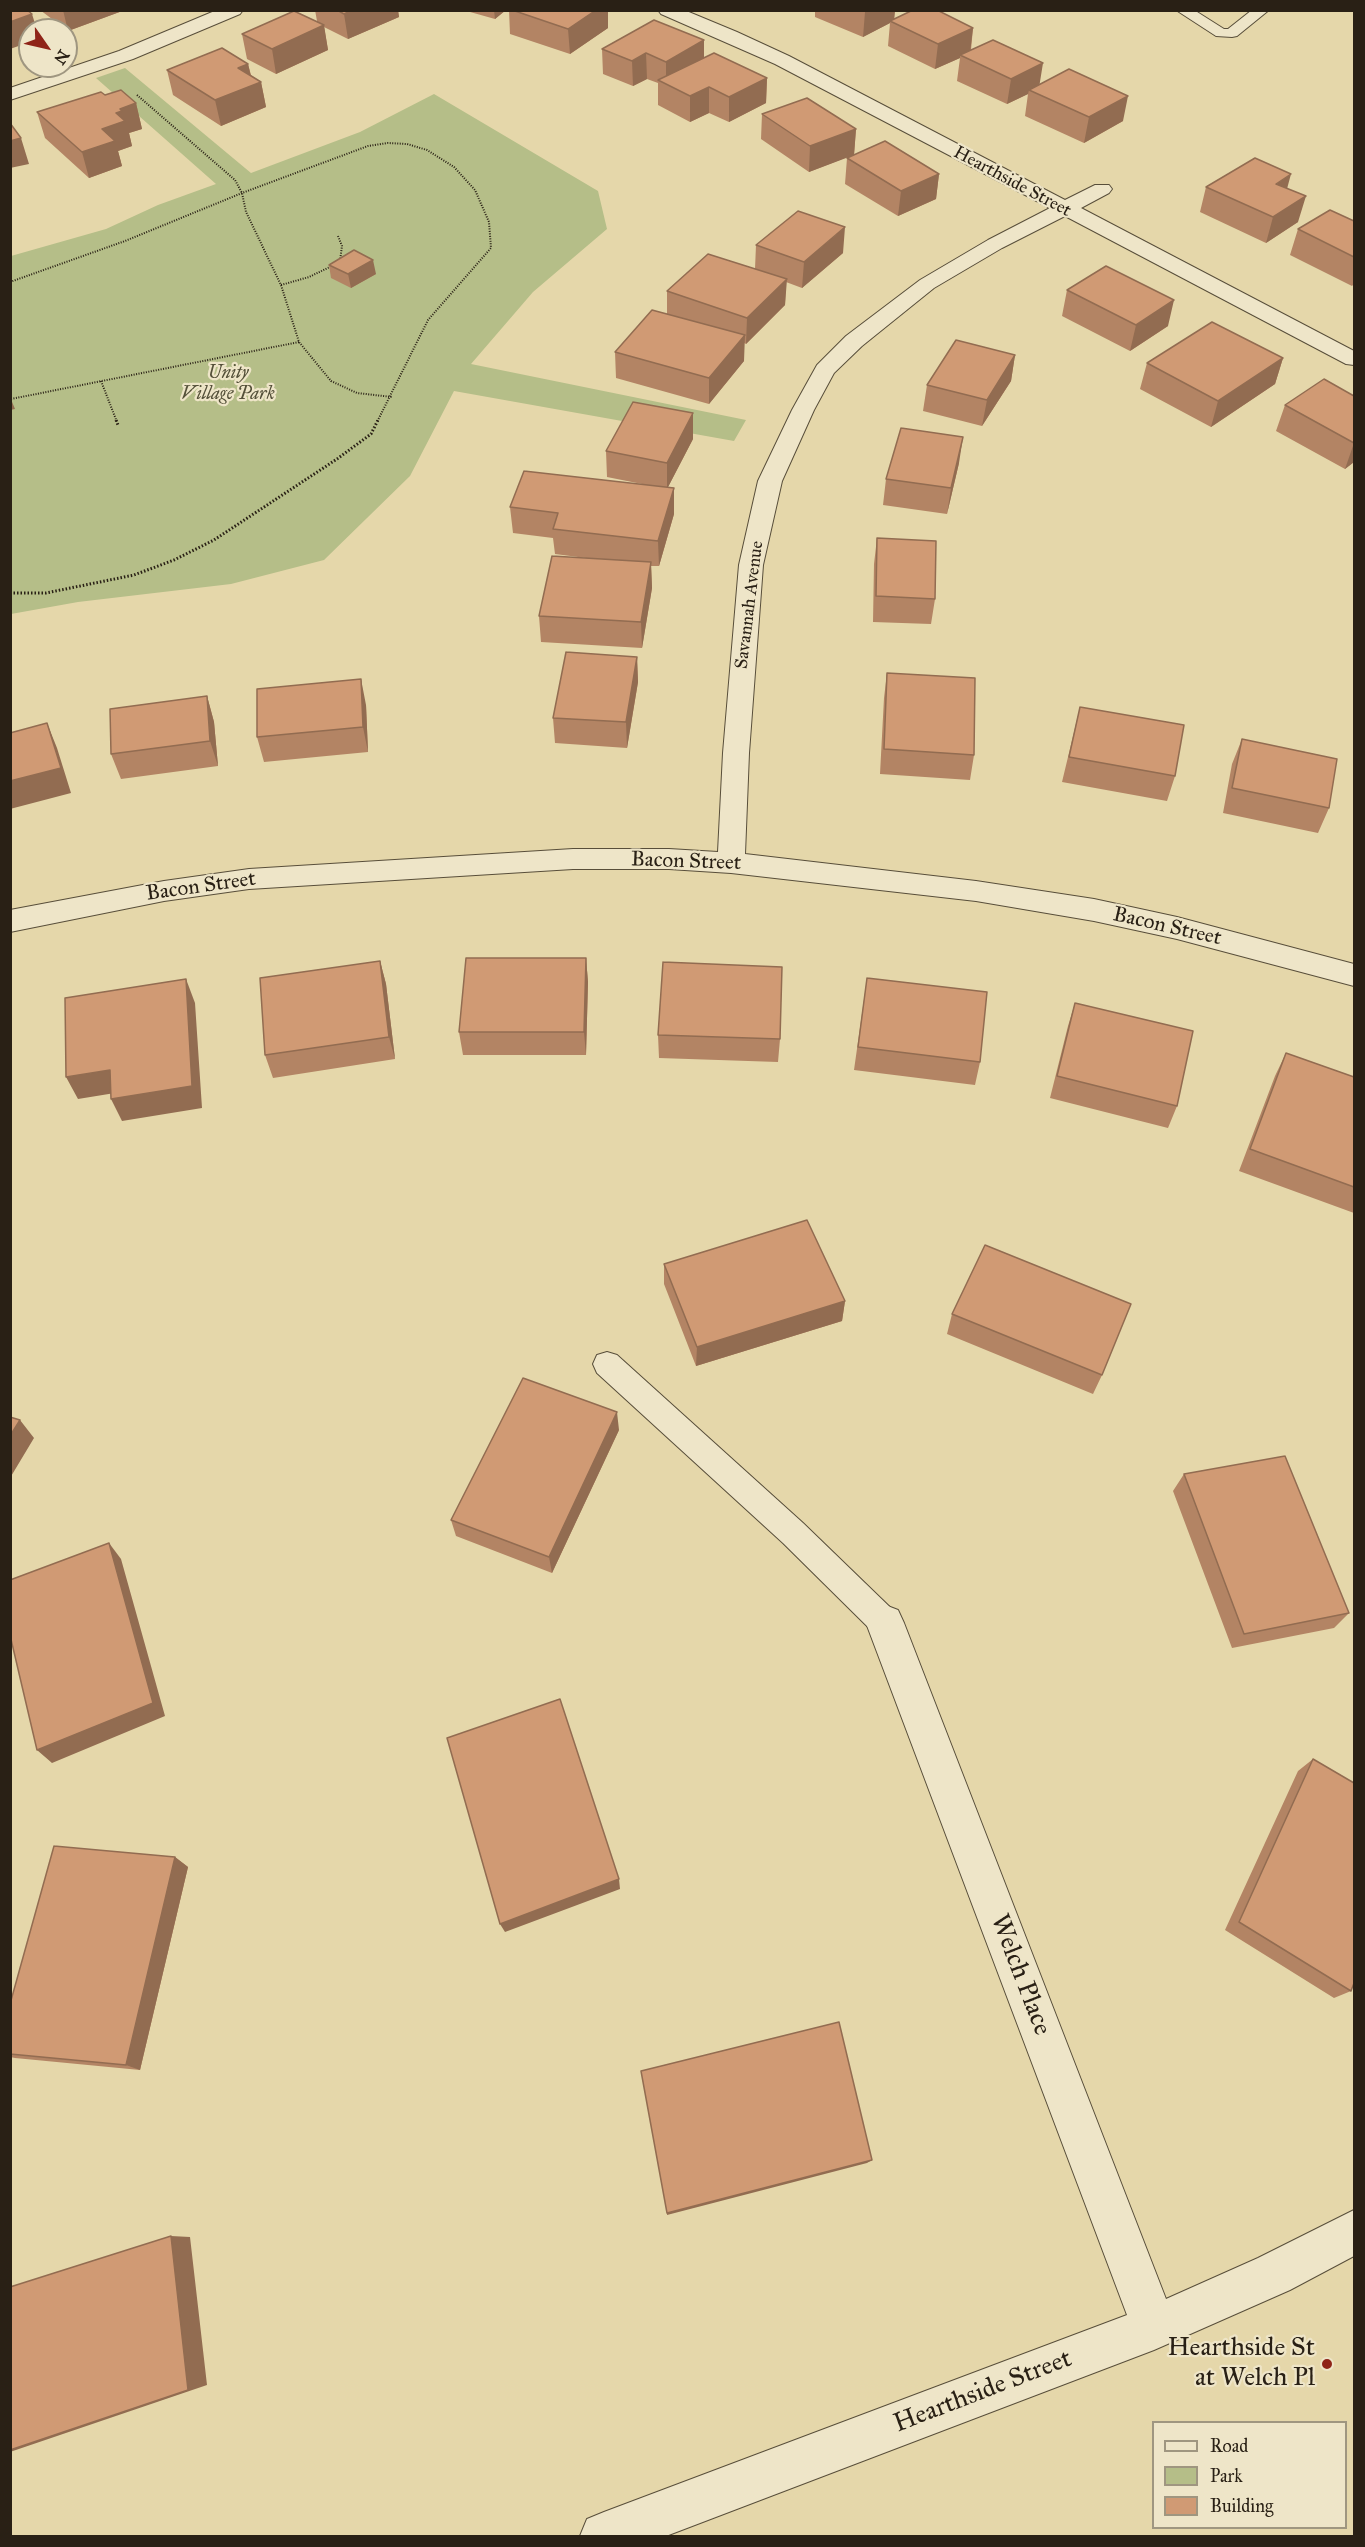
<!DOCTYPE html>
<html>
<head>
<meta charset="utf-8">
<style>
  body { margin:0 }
  #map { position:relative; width:1365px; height:2547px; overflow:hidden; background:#e5d7aa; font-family:"IM FELL Great Primer",serif }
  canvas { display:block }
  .frame { position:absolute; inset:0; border:12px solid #292015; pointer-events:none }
  .legend { position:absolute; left:1152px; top:2421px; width:195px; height:108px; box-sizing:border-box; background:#eee5c8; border:2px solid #9f9680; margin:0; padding:8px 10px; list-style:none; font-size:18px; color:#292015 }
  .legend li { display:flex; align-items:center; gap:12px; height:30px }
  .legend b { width:30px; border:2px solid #9f9680 }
  .north { position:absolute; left:18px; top:18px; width:60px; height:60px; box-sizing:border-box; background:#eee5c8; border:2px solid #9f9680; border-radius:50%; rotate:124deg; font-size:16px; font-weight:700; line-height:24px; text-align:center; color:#292015 }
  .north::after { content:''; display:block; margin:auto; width:21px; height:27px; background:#8f2418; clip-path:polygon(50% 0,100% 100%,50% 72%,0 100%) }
</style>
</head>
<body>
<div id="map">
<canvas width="1365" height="2547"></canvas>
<div class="frame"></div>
<ul class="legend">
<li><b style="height:8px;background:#eee5c8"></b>Road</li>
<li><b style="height:16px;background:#b5be88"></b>Park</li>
<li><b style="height:16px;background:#d09a74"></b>Building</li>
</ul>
<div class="north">N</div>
</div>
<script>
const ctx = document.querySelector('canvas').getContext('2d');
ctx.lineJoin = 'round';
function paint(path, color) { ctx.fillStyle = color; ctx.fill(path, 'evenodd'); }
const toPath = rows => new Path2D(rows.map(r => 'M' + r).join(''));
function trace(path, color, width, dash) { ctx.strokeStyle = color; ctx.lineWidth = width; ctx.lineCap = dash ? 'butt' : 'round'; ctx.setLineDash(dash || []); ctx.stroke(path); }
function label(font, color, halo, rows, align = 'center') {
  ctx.font = font + ' "IM FELL Great Primer",serif'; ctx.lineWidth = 4.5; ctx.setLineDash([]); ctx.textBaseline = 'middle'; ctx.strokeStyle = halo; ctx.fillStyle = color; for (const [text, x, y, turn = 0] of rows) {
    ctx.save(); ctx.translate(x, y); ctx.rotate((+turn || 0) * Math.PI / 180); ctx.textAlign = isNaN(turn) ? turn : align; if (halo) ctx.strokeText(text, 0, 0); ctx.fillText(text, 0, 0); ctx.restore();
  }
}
const green = toPath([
  [125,68,251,173,360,132,434,94,598,191,607,229,533,292,471,364,746,420,734,441,454,391,410,476,324,560,231,584,78,602,11,614,11,256,106,229,158,205,216,184,96,78]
]);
const pathFar1 = toPath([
  [137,95,235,180,242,193,246,212,281,285,299,342,331,381,357,393,392,397],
  [338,236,342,246,340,261],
  [10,282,125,241,242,193,368,146,388,143,407,144,427,150,454,167,475,190,489,222,491,248,428,320,377,422],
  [281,285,309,277,334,265],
  [101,381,117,422],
  [11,399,299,342]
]);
const path = toPath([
  [116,420,118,425],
  [10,593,46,593,134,575,174,560,214,540,337,459,371,434,378,420]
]);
const lane = toPath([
  [1176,10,1194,10,1224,29,1228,29,1252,10,1269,10,1237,36,1232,37,1216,36,1176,10],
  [607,1352,617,1355,803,1523,896,1613,900,1623,896,1633,885,1638,874,1633,783,1543,597,1373,593,1364,597,1355,607,1352]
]);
const street = toPath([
  [217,10,243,10,240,14,133,59,10,100,10,88,119,51,217,10],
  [658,10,684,10,737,32,789,56,1065,200,1095,185,1109,185,1112,189,1109,193,1081,208,1354,351,1354,365,1346,364,1065,216,1002,248,934,288,862,346,834,373,814,410,782,481,763,565,749,753,745,854,976,881,1094,899,1177,917,1354,964,1354,986,1177,939,1094,921,976,901,731,873,669,869,573,869,249,889,164,901,10,932,10,910,164,881,249,869,573,849,669,849,718,852,723,753,739,565,758,481,792,410,817,365,846,336,920,280,988,240,1050,208,775,64,661,14,658,10],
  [885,1605,898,1610,904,1623,1166,2299,1258,2258,1354,2210,1354,2256,1290,2290,1154,2350,666,2536,580,2536,587,2519,604,2512,1127,2315,866,1623,872,1610,885,1605]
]);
const wall = toPath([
  [40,10,125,10,68,31],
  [315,10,398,10,399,17,348,39,324,27,328,50,276,74,247,59,242,34,317,21],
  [463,10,506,10,495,19],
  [509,10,608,10,608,28,570,54,510,34],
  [815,10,895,10,894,19,973,28,971,50,1039,85,1123,121,1084,143,1025,116,1028,94,1007,104,957,81,960,58,935,69,888,46,890,23,863,37,815,17],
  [602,49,704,58,767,78,766,103,729,122,709,113,690,122,658,105,658,83,647,79,633,86,603,74],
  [248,64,251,75,261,82,266,107,221,126,173,95,167,70],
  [105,95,136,103,142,129,129,133,132,146,118,151,122,166,89,178,45,138,37,112],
  [762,114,856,129,854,155,939,174,936,199,898,216,845,184,847,158,850,156,809,172,761,139],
  [1206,187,1287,188,1298,222,1266,243,1200,212],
  [1354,221,1354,284,1352,286,1290,255,1298,229],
  [756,245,843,253,802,288,786,282,785,305,746,344,744,343,744,361,709,404,616,378,615,352,667,314,667,291,755,269],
  [329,265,376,274,351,288,331,278],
  [1067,290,1168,326,1130,351,1062,316],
  [1015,355,1011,381,982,426,923,411,927,385],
  [1283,358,1275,384,1211,427,1140,389,1147,363],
  [1354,396,1354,462,1345,469,1276,431,1285,405],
  [693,439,668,487,674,488,674,514,659,566,651,566,652,588,642,648,541,642,539,616,586,558,555,554,553,538,513,533,510,507,642,484,607,477,606,451],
  [959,463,947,514,883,505,886,479],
  [877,538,935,599,931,624,873,622,874,564],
  [637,657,638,682,627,748,555,743,553,718],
  [887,673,974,755,970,780,880,774,884,698],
  [207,696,214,722,218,766,121,779,111,754],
  [366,705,368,752,264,762,257,737],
  [1080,707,1175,776,1167,801,1062,782],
  [1242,739,1329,808,1318,833,1223,813,1232,764],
  [586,958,588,982,586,1055,463,1055,459,1032],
  [380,961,386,984,395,1059,273,1078,265,1055],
  [867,978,980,1062,975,1085,854,1070],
  [1075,1003,1177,1106,1168,1128,1050,1098,1068,1026],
  [658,1035,780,1039,778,1062,659,1058],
  [1286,1053,1354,1077,1354,1213,1239,1171,1275,1076],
  [664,1264,845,1301,842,1321,696,1366,664,1284],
  [952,1314,1102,1375,1093,1394,947,1334],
  [619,1430,552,1573,456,1536,451,1520],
  [1184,1474,1349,1613,1334,1628,1232,1648,1173,1491],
  [1313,1759,1351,1991,1334,1998,1225,1930,1298,1771],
  [175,1857,188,1867,140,2070,15,2058,10,2057,10,2004]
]);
const shadedWall = toPath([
  [63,10,125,10,68,31],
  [352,10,398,10,399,17,348,39,344,14],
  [494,10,506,10,495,19],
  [596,10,608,10,608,28,570,54,568,29],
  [868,10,895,10,894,21,890,21,890,23,863,37,865,12],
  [32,14,37,30,30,30,30,42,10,49,10,22],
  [324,25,328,50,276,74,272,49],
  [973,28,970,53,960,55,960,58,935,69,938,44],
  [704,40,704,65,666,84,666,62],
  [646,53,647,79,633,86,632,61],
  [1043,63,1039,88,1029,90,1028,94,1007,104,1011,79],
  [248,64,253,85,261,82,266,107,221,126,215,100,238,68],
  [767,78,766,103,729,122,729,97],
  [709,87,709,113,690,122,690,96],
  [1128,96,1123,121,1084,143,1089,117],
  [136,103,142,129,129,133,132,146,118,151,122,166,89,178,82,152,120,109],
  [856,129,854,155,809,172,810,146],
  [21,138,29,164,10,168,10,141],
  [939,174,936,199,898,216,901,191],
  [1291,174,1284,200,1276,184],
  [1306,196,1298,222,1266,243,1273,217],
  [845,227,843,253,802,288,804,262],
  [373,260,376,274,351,288,348,274],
  [787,279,785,305,746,344,747,318],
  [1174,300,1168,326,1130,351,1136,325],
  [745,335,744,361,709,404,709,378],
  [1015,355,1011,381,982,426,987,400],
  [1283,358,1275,384,1211,427,1218,401],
  [10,397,15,409,10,410],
  [693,413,693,439,667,489,667,463],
  [963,437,959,463,947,514,951,488],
  [1354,443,1354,462,1345,469],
  [674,488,674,514,659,566,658,541],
  [651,562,652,588,642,648,641,622],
  [637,657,638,682,627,748,626,722],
  [361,679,366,705,368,752,363,727],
  [207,696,214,722,218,766,210,741],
  [47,723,57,748,71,793,10,809,10,781],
  [586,958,588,982,586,1055,584,1032],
  [380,961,386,984,395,1059,389,1037],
  [186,979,195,1003,202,1108,122,1121,111,1099],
  [110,1070,121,1092,78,1099,66,1077],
  [845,1301,842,1321,696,1366,697,1347],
  [617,1412,619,1430,552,1573,549,1557],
  [20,1420,34,1438,10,1478,10,1436],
  [109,1543,121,1559,165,1716,52,1763,37,1750],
  [175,1857,188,1867,140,2070,126,2065],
  [619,1879,620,1889,505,1932,500,1924],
  [872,2160,867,2163,667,2215,667,2213],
  [171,2236,190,2237,207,2385,10,2452,10,2450]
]);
const building = toPath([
  [10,10,27,10,32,14,10,22,10,10],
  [337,10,352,10,344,14,337,10],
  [512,10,596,10,568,29,512,10],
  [913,10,937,10,973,28,938,44,890,21,913,10],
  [294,11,324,25,272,49,242,34,294,11],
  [654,20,704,40,666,62,646,53,632,61,602,49,654,20],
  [993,40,1043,63,1011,79,960,55,993,40],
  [222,48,248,64,238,68,261,82,215,100,167,70,222,48],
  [714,53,767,78,729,97,709,87,690,96,658,80,714,53],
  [1069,69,1128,96,1089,117,1029,90,1069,69],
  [121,90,136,103,120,109,122,111,116,113,125,121,102,129,115,141,82,152,37,112,101,92,105,95,121,90],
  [807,98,856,129,810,146,762,114,807,98],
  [10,123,21,138,10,141,10,123],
  [885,141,939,174,901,191,847,158,885,141],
  [1255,158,1291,174,1276,184,1306,196,1273,217,1206,187,1255,158],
  [1330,210,1354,221,1354,257,1298,229,1330,210],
  [798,211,845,227,804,262,756,245,798,211],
  [354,250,373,260,348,274,329,265,354,250],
  [708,254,787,279,747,318,667,291,708,254],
  [1106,266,1174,300,1136,325,1067,290,1106,266],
  [652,310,745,335,709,378,615,352,652,310],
  [1212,322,1283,358,1218,401,1147,363,1212,322],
  [956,340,1015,355,987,400,927,385,956,340],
  [1324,379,1354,396,1354,443,1285,405,1324,379],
  [633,402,693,413,667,463,606,451,633,402],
  [901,428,963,437,951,488,886,479,901,428],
  [524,471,674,488,658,541,553,529,558,513,510,507,524,471],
  [877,538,936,541,935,599,876,596,877,538],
  [552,556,651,562,641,622,539,616,552,556],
  [566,652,637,657,626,722,553,718,566,652],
  [887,673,975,678,974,755,884,749,887,673],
  [361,679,363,727,257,737,257,689,361,679],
  [207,696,210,741,111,754,110,709,207,696],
  [1080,707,1184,725,1175,776,1069,757,1080,707],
  [47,723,61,768,10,781,10,733,47,723],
  [1242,739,1337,759,1329,808,1232,788,1242,739],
  [466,958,586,958,584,1032,459,1032,466,958],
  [380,961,389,1037,265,1055,260,978,380,961],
  [663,962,782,967,780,1039,658,1035,663,962],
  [867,978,987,992,980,1062,858,1047,867,978],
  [186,979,192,1086,111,1099,110,1070,66,1077,65,998,186,979],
  [1075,1003,1193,1031,1177,1106,1057,1076,1075,1003],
  [1286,1053,1354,1077,1354,1187,1250,1149,1286,1053],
  [807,1220,845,1301,697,1347,664,1264,807,1220],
  [985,1245,1131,1304,1102,1375,952,1314,985,1245],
  [523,1378,617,1412,549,1557,451,1520,523,1378],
  [10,1417,20,1420,10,1436,10,1417],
  [1285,1456,1349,1613,1244,1634,1184,1474,1285,1456],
  [109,1543,153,1703,37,1750,10,1635,10,1580,109,1543],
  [560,1699,619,1879,500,1924,447,1738,560,1699],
  [1313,1759,1354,1783,1354,1983,1351,1991,1239,1922,1313,1759],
  [54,1846,175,1857,126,2065,10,2054,10,2004,54,1846],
  [839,2022,872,2160,667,2213,641,2071,839,2022],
  [171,2236,188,2390,10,2450,10,2287,171,2236]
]);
const markers = [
  [1327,2364,6,"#8f2418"]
];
const farStreetnames = [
  ["Hearthside Street",1012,182,28],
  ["Savannah Avenue",750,605,-83]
];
const farParknames = [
  ["Unity",228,374],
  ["Village Park",228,395]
];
const streetNames = [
  ["Bacon Street",686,862,2],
  ["Bacon Street",201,887,-8],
  ["Bacon Street",1167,927,13]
];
const nearStreetnames = [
  ["Welch Place",1020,1975,69],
  ["Hearthside Street",983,2392,-21]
];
const nearPoinames = [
  ["Hearthside St",1315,2349],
  ["at Welch Pl",1315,2379]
];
paint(green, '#b5be88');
trace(lane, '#584e3a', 2);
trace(street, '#584e3a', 2);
trace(pathFar1, '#292015', 2, [1, 1.5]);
trace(path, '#292015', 3, [1.5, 2]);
paint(lane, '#eee5c8');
paint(street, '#eee5c8');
paint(wall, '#b38464');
paint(shadedWall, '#926c51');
paint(building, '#d09a74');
trace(building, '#926c51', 1.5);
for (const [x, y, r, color] of markers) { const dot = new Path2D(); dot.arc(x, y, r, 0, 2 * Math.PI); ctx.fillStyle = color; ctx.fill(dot); trace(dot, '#eee5c8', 2); }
label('18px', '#292015', '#eee5c8', farStreetnames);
label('italic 18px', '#534f38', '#eee5c8', farParknames);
label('21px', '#292015', '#eee5c8', streetNames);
label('26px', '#292015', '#eee5c8', nearStreetnames);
label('26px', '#292015', '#eee5c8', nearPoinames, 'right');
</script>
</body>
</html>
